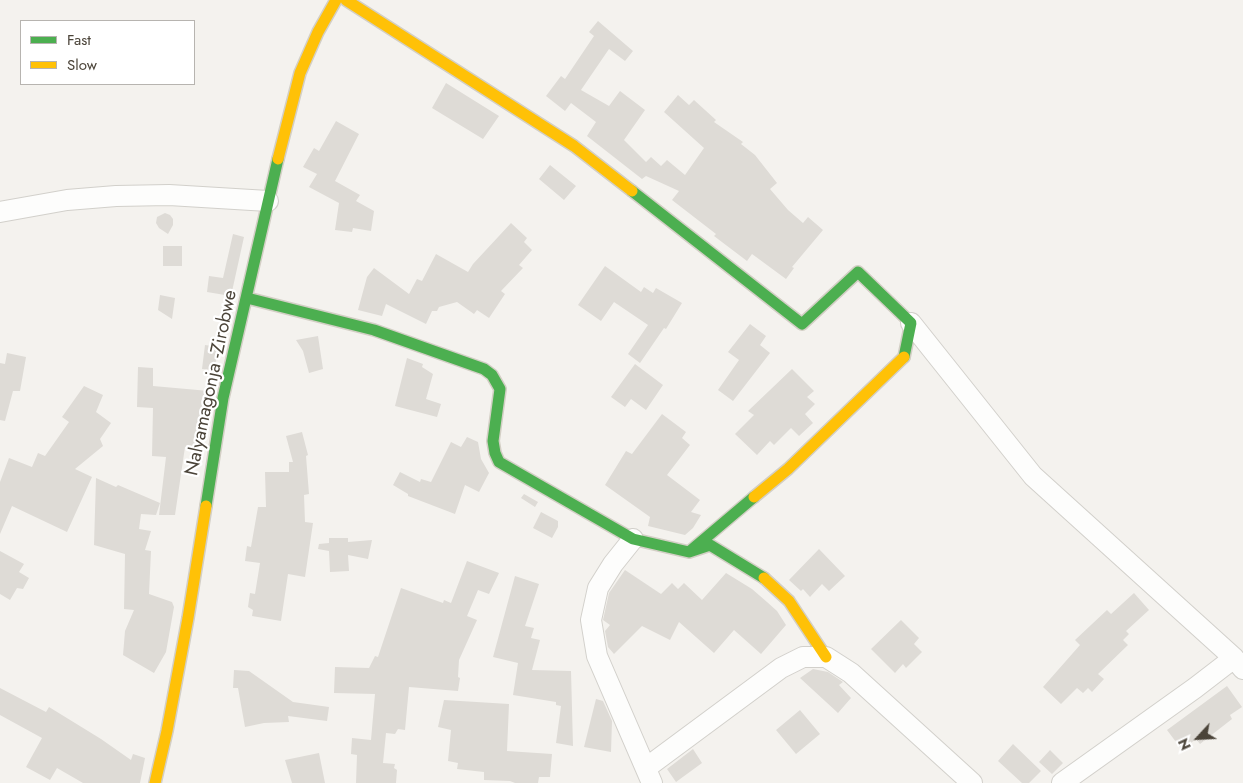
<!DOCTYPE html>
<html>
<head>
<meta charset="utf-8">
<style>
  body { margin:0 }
  #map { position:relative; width:1243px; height:783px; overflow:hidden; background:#f4f2ee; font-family:Jost,sans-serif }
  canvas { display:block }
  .legend { position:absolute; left:20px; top:20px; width:175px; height:65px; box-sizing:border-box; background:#fff; border:1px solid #b7b4b0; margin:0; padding:6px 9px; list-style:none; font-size:15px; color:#4b4439 }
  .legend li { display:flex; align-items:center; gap:10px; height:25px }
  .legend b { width:25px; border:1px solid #b7b4b0 }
  .north { position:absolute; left:1173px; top:713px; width:50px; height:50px; -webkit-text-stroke:4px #fff; paint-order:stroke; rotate:245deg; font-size:14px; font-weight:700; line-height:20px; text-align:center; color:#4b4439 }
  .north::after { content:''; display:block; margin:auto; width:18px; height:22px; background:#4b4439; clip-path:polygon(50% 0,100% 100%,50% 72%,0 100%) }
</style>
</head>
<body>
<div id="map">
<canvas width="1243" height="783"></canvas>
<ul class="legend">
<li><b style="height:6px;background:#4caf50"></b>Fast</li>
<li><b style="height:6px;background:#ffc107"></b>Slow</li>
</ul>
<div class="north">N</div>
</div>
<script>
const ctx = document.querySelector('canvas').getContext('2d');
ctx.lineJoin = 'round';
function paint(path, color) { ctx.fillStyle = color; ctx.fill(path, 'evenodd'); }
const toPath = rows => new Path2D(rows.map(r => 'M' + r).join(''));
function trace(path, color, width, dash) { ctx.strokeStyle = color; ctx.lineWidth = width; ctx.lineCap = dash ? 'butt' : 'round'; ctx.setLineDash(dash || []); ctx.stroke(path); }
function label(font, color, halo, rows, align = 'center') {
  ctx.font = font + ' Jost,sans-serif'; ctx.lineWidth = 4.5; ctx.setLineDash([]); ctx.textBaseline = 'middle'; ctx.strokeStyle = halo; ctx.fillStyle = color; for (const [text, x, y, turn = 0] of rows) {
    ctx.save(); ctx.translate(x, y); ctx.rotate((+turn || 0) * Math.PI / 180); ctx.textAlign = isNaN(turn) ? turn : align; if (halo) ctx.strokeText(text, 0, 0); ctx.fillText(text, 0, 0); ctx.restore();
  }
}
const building = toPath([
  [598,21,633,51,625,61,609,49,581,90,609,106,620,91,645,110,624,140,646,162,651,157,661,166,667,160,685,175,704,148,664,112,678,95,689,105,694,100,716,120,714,122,743,142,741,144,755,155,777,183,770,189,788,210,803,223,808,217,823,230,792,267,794,268,786,279,752,254,747,261,714,236,716,234,672,200,679,191,646,176,642,179,587,136,596,122,571,103,565,111,546,96,561,76,565,79,594,36,589,32],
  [446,83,499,116,483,139,432,108],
  [336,121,359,134,335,181,360,195,356,201,374,211,371,231,353,228,352,232,335,230,339,203,309,187,317,174,303,167,314,148,319,151],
  [550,165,576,186,564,200,539,179],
  [165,213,170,215,173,219,173,225,168,234,159,228,156,223,157,217],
  [511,223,527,238,524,242,532,250,519,265,523,268,501,291,505,294,489,318,477,310,474,314,457,302,439,307,437,311,432,311,426,324,386,304,382,316,358,310,367,277,374,268,409,294,417,279,422,281,436,254,468,272,473,264],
  [233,234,244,237,231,296,207,292,209,276,223,278],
  [163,246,182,246,182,266,163,266],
  [605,266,641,292,644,287,653,293,656,288,682,303,666,329,664,328,640,363,628,354,648,325,614,302,601,321,578,305],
  [160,295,175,298,172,319,158,310],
  [750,324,766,336,760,345,770,353,733,401,718,390,739,360,728,352],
  [318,336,323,369,309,373,303,351,296,340],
  [205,345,219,347,214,370,202,369],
  [7,353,26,357,20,391,13,391,5,421,0,420,0,363,5,364],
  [407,358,423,364,422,367,433,374,426,399,441,404,437,417,395,406],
  [635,364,663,385,646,410,631,399,625,407,611,397],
  [138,367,153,368,153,386,209,391,199,449,185,447,175,515,159,515,166,457,152,456,153,408,137,407],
  [792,369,814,391,807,397,815,404,805,414,813,423,799,436,791,428,774,445,770,441,757,455,735,434,754,415,748,411],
  [84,386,103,395,96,412,111,423,100,439,103,446,75,469,92,477,67,532,12,506,0,534,0,482,9,458,32,467,38,453,45,456,69,422,62,417],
  [662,414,686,432,682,438,690,445,667,475,700,500,691,512,701,515,693,528,685,535,648,526,650,517,605,485,626,451,632,454],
  [302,432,308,455,306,456,309,494,304,495,305,522,313,523,305,577,288,574,281,621,252,616,253,610,248,607,250,593,255,594,260,563,245,561,247,546,251,547,258,507,266,507,265,472,289,472,289,462,293,462,286,436],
  [467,437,478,442,481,459,489,473,479,492,465,485,455,514,408,496,408,494,393,485,400,472,420,482,421,479,431,482,451,442,461,447],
  [96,478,116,487,118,485,160,503,156,515,141,514,139,529,151,531,145,550,151,551,149,594,172,602,174,607,166,652,154,673,123,655,125,631,134,610,124,609,125,554,94,545],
  [524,494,538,502,535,507,521,498],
  [541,512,558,521,558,527,552,538,533,528],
  [329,538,348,538,348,542,372,540,368,559,348,555,349,571,330,572,329,551,318,549,319,544,329,543],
  [819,549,845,576,829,591,822,584,810,597,803,589,801,591,789,580],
  [0,551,24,564,19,572,29,578,23,589,17,588,10,600,0,594],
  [467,561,499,573,489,594,478,590,467,616,477,620,459,660,458,677,460,678,458,691,409,687,405,730,398,729,395,734,386,733,383,763,395,764,394,768,397,770,396,783,356,783,357,755,351,754,352,738,371,740,375,694,334,693,335,667,369,668,375,656,378,657,401,588,443,603,444,600,451,603],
  [625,570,661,594,672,583,678,589,684,583,702,600,726,573,752,589,767,602,777,611,786,625,761,654,734,630,714,653,679,622,670,640,642,626,614,654,608,647,605,631,610,625,603,620,609,593],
  [515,576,539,584,525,626,534,628,531,638,540,640,532,670,571,671,573,746,556,743,561,706,556,705,556,702,513,695,518,663,493,657],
  [1134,593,1149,610,1126,631,1129,634,1123,640,1128,645,1098,674,1104,679,1092,692,1088,688,1083,693,1077,688,1061,704,1043,687,1080,645,1075,640,1107,610,1111,614],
  [901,620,919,638,914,644,922,652,906,668,903,664,895,673,871,649],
  [813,669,828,672,843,682,839,685,851,698,838,713,800,678],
  [234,670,249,671,293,702,329,707,327,721,288,716,289,722,264,723,245,727,238,688,233,688],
  [1227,686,1242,707,1230,715,1232,719,1200,744,1196,739,1182,750,1167,730],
  [0,688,46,712,49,707,101,739,131,760,133,754,145,758,140,783,83,783,57,768,50,780,26,767,42,738,0,715],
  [596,699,603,701,612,721,611,752,584,747],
  [444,700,509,704,507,751,552,754,550,777,539,777,538,783,515,783,510,781,484,780,484,772,457,769,458,763,448,761,451,730,438,727],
  [800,710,820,734,796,754,776,730],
  [1013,744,1041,771,1029,783,1022,783,998,761],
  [693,749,702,763,676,782,667,769],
  [1050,750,1063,763,1052,774,1039,762],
  [319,753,325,783,292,783,285,760]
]);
const street = toPath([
  [0,212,67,200,116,196,169,195,268,201],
  [911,323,1033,476,1234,658,1243,669],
  [633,539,613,564,598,588,591,620,597,656,652,783],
  [646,768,781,668,803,657,826,657,851,673,972,783],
  [1062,783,1195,688,1234,658]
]);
const fast = toPath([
  [632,191,802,324,858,272,911,323,904,357],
  [247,298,374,330,484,369,492,375,500,389,493,441,495,453,499,462,633,539,689,552,710,545,764,578],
  [206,506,223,398,278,159],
  [689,552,754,497]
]);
const slow = toPath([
  [346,0,574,146,632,191],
  [278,159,300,73,318,32,336,0],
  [754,497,788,469,904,357],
  [764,578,789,601,826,657],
  [155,783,167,731,188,618,206,506]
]);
const streetNames = [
  ["Nalyamagonja -Zirobwe",212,383,-78]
];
paint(building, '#dedbd6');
trace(street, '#d2d0cb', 22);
trace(fast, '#d3cfc5', 14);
trace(slow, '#d3cfc5', 14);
trace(street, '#fdfdfc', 20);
trace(fast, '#4caf50', 11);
trace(slow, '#ffc107', 11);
label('19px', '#4b4439', '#fff', streetNames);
</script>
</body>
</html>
